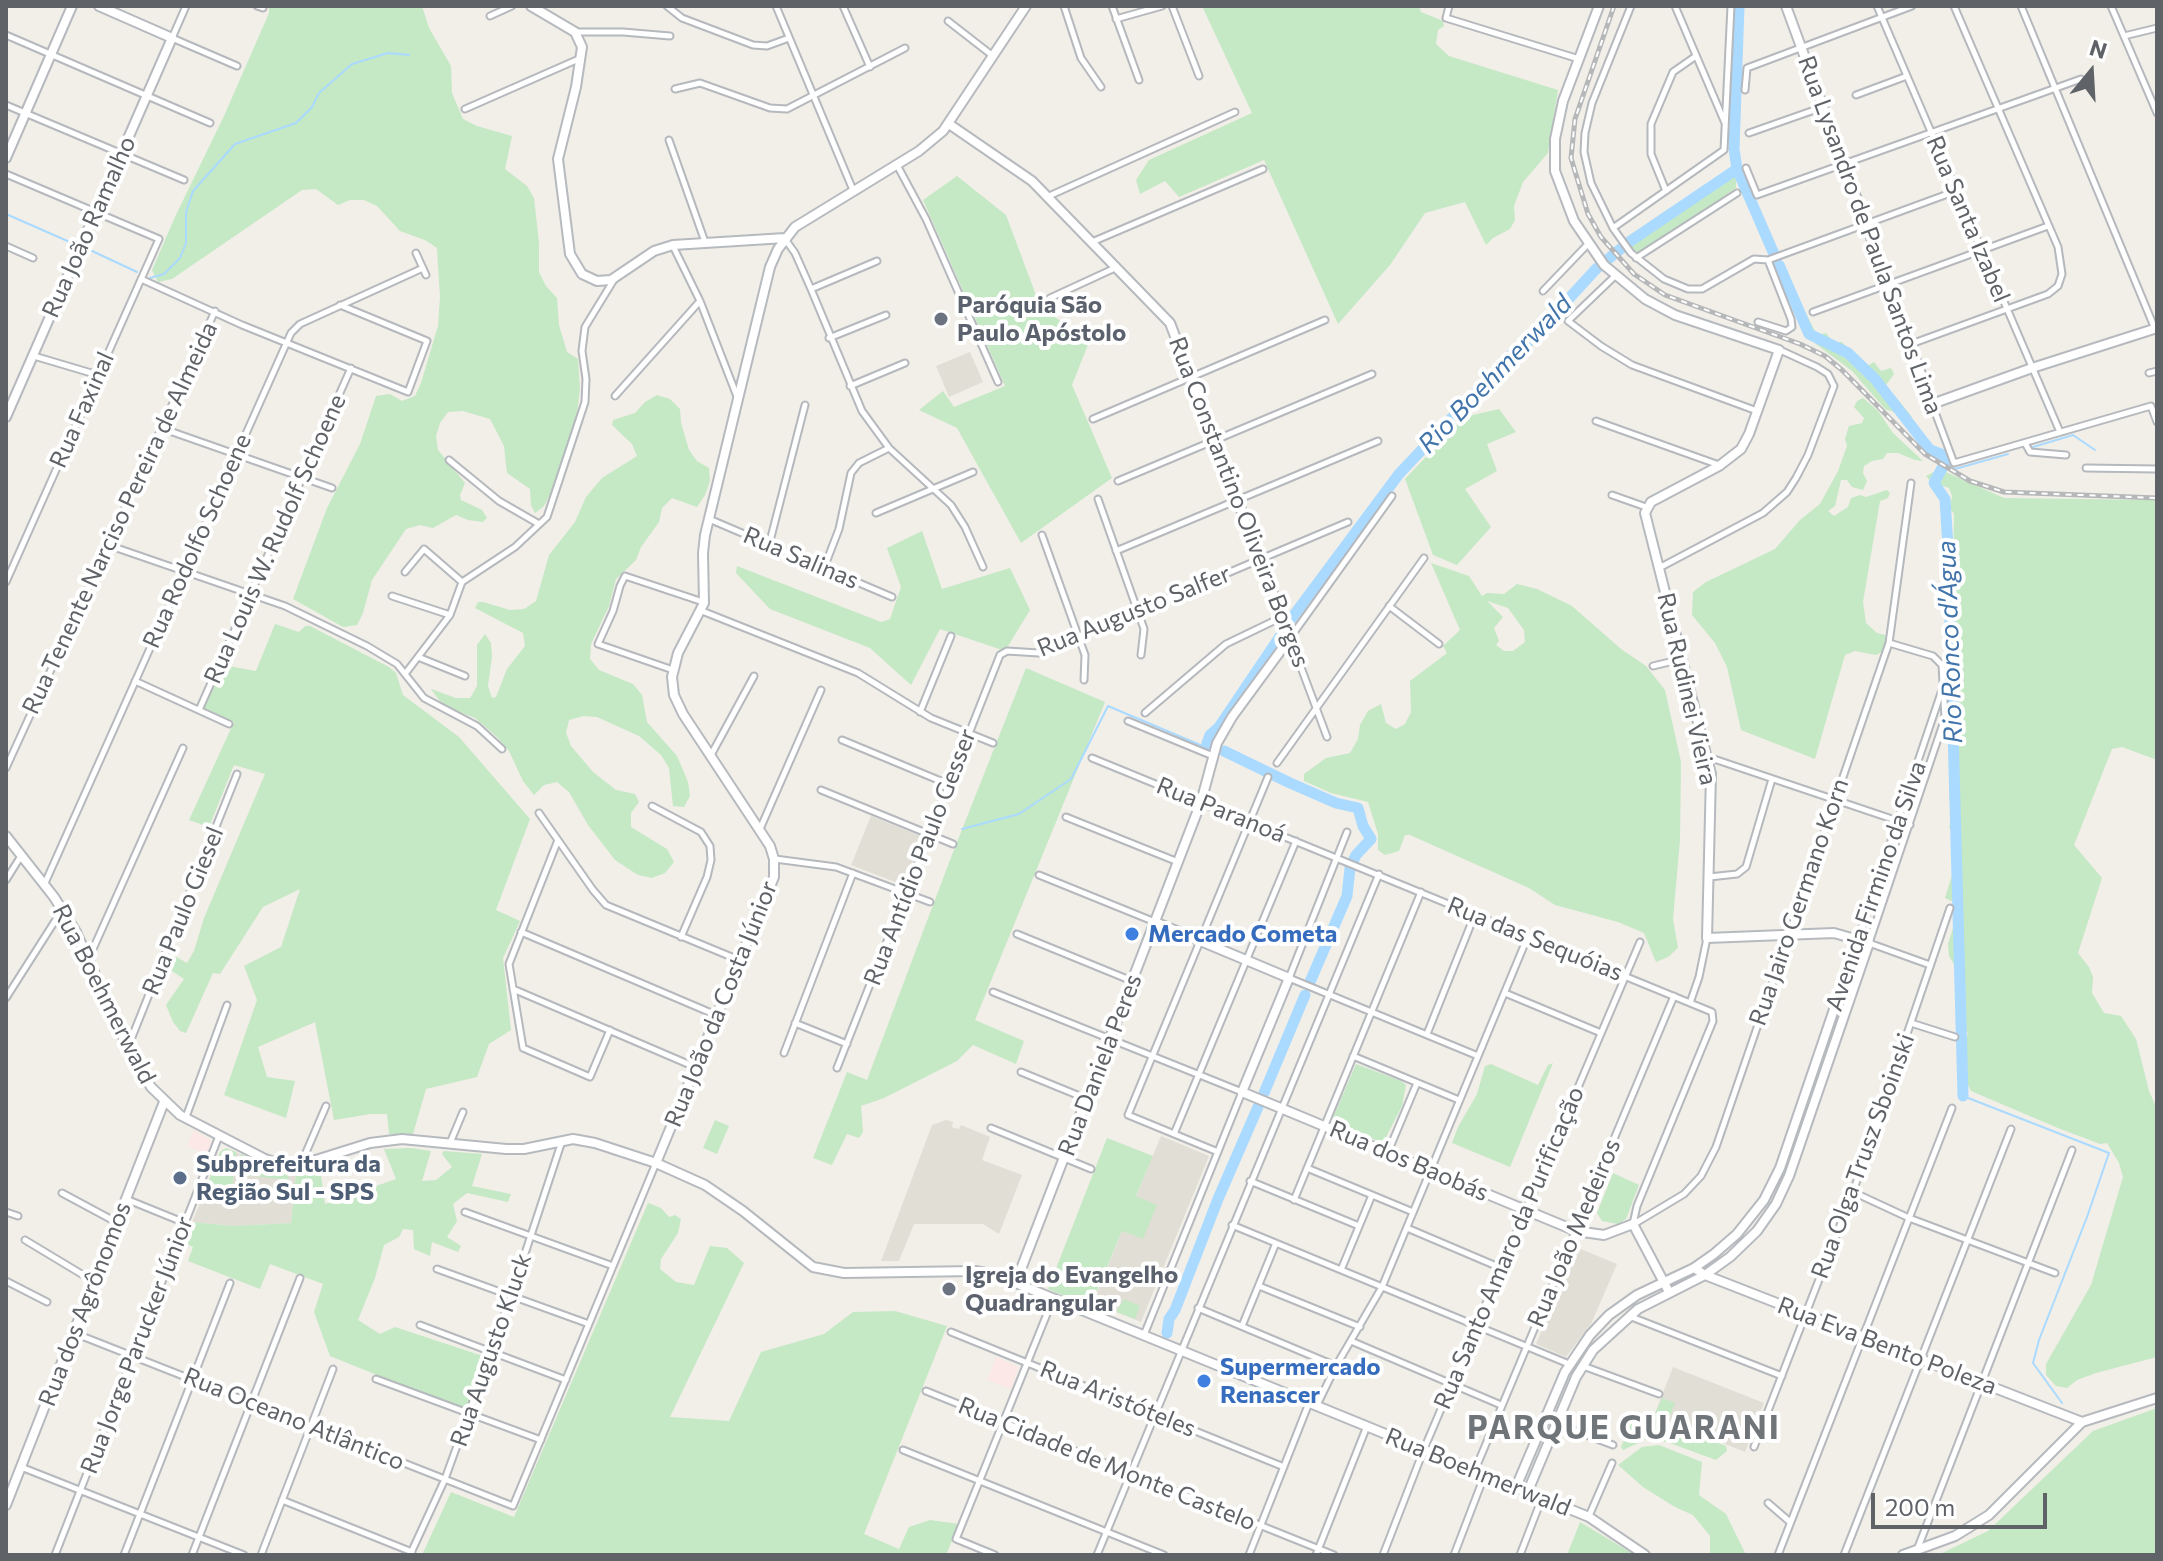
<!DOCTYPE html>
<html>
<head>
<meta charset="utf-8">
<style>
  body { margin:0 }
  #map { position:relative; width:2163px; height:1561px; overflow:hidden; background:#f1efe8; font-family:Commissioner,sans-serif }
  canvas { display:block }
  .frame { position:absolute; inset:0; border:8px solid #5f6368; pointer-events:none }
  .north { position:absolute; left:2051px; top:32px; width:80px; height:80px; -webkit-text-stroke:6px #fff; paint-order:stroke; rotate:18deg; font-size:22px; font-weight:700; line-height:32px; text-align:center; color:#5f6368 }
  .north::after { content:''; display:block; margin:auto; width:28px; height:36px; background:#5f6368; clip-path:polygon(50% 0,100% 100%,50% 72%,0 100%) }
  .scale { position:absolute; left:1871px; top:1493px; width:176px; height:36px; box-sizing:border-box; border:4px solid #5f6368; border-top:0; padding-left:10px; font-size:24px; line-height:28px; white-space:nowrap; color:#5f6368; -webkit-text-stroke:6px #fff; paint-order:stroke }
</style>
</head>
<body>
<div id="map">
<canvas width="2163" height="1561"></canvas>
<div class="frame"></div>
<div class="north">N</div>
<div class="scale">200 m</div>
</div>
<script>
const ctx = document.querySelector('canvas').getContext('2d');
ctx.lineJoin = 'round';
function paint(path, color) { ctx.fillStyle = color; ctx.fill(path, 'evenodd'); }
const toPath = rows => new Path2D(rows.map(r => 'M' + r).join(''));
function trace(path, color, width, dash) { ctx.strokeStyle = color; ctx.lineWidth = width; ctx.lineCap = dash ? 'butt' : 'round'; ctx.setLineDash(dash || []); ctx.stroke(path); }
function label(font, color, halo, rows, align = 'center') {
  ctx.font = font + ' Commissioner,sans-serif'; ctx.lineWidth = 8; ctx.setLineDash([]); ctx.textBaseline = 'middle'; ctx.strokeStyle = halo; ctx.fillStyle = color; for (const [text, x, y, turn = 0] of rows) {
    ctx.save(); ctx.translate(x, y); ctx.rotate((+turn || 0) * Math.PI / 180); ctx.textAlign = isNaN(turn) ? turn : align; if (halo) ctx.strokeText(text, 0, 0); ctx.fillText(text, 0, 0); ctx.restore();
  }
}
const education = toPath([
  [970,352,983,382,949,397,936,366],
  [871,816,923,837,903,885,851,865],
  [946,1120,953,1122,952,1127,954,1128,959,1129,961,1125,990,1137,982,1160,1022,1175,999,1234,983,1224,914,1224,899,1261,881,1261,932,1125],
  [1161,1136,1209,1156,1141,1322,1093,1302],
  [223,1149,229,1149,278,1171,296,1173,291,1223,233,1226,192,1222],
  [1576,1247,1617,1264,1591,1324,1566,1357,1536,1344],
  [1673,1367,1764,1403,1745,1452,1654,1416]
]);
const medical = toPath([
  [194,1130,212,1141,207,1154,187,1146],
  [996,1357,1019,1367,1011,1389,987,1380]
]);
const green = toPath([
  [269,6,422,6,429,28,451,66,452,93,463,119,477,126,512,136,505,169,527,186,534,198,539,243,539,272,546,286,557,298,559,325,567,352,578,359,580,388,577,414,550,495,544,506,535,513,531,505,530,489,507,473,504,446,490,419,463,411,448,412,440,423,436,436,438,450,465,483,460,495,461,500,482,510,487,518,483,522,468,520,456,515,433,528,420,525,406,529,372,580,363,613,357,625,343,627,293,599,327,508,360,444,376,396,390,394,402,401,415,396,421,383,438,326,440,297,437,248,425,240,400,231,377,206,364,200,350,200,338,205,316,189,302,190,172,279,158,282,152,270,175,217,224,116,269,13],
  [1202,6,1419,6,1421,12,1443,21,1444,26,1438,30,1436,44,1449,56,1558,90,1548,153,1523,182,1514,206,1515,220,1510,229,1493,238,1486,245,1465,202,1425,213,1390,265,1338,324,1264,160,1179,197,1165,181,1140,194,1136,180,1149,160,1252,113],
  [1723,174,1736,177,1736,188,1641,253,1635,251,1626,239,1628,236],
  [957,176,1006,215,1040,306,1089,342,1072,385,1112,478,1021,543,957,428,919,410,943,391,954,407,1005,386,923,200],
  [1778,270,1784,270,1817,335,1826,333,1833,342,1842,342,1865,367,1874,362,1881,371,1891,368,1894,374,1886,385,1890,395,1896,397,1912,417,1911,421,1904,421,1897,413,1885,409,1852,371,1804,335],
  [657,395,670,399,680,409,681,423,689,450,697,461,709,468,710,481,705,495,697,507,672,498,662,508,659,522,641,547,636,560,616,579,609,606,591,644,590,659,599,670,633,684,642,695,647,722,677,756,688,782,690,796,684,807,673,806,669,768,661,755,639,736,597,717,583,716,569,720,566,733,571,746,593,772,616,790,635,794,639,802,631,813,631,827,667,849,674,862,665,873,652,878,638,875,615,860,588,825,569,792,557,782,544,785,534,795,523,781,509,751,497,737,475,718,449,708,439,700,431,689,456,698,470,698,477,686,477,645,485,634,491,643,492,656,488,686,492,698,496,697,507,669,525,646,523,633,475,608,478,602,483,602,510,610,524,609,536,601,549,555,575,522,586,497,602,478,637,456,632,444,612,425,613,420,635,413,645,402],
  [1863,398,1878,411,1893,433,1923,461,1915,460,1898,453,1887,453,1883,459,1872,461,1864,466,1863,473,1867,481,1863,490,1852,487,1847,480,1841,480,1835,506,1828,511,1834,516,1848,507,1851,498,1860,495,1866,497,1887,490,1890,493,1888,498,1880,501,1863,602,1866,623,1877,633,1885,635,1885,644,1882,652,1876,655,1855,651,1845,655,1815,759,1741,730,1727,667,1715,643,1692,615,1693,592,1706,582,1775,549,1800,520,1820,504,1838,471,1847,446,1845,439,1849,426,1862,423,1864,418,1854,407,1857,401],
  [1499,409,1516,432,1487,444,1497,471,1465,489,1491,527,1457,565,1433,555,1405,479,1464,417],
  [1939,469,2004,498,2157,500,2157,760,2122,747,2112,749,2074,845,2102,878,2078,953,2089,967,2093,977,2092,993,2104,1013,2121,1016,2136,1039,2149,1091,2157,1109,2157,1357,2096,1373,2077,1380,2067,1388,2056,1386,2046,1375,2046,1364,2091,1285,2123,1177,2119,1163,2107,1143,2100,1144,2058,1128,1971,1091,1958,1064,1968,1033,1956,1021,1955,966,1949,956,1948,944,1954,925,1956,903,1945,898,1956,862,1952,856,1952,846,1956,839,1949,827,1953,817,1949,797,1952,754,1948,721,1954,710,1951,680,1954,616,1952,608,1954,514,1950,508,1952,496,1949,488,1931,482,1926,476],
  [922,531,942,589,1010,568,1030,610,1005,651,940,629,911,685,870,648,770,609,736,573,737,566,881,622,890,619,901,587,887,548],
  [1431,563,1469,576,1482,596,1487,593,1504,594,1517,584,1537,589,1572,606,1621,649,1646,666,1665,690,1681,762,1680,840,1673,919,1678,948,1668,957,1656,962,1644,933,1618,922,1555,905,1529,888,1410,835,1405,835,1399,851,1385,855,1378,850,1378,834,1368,802,1331,793,1304,781,1304,774,1326,758,1350,753,1358,739,1360,725,1368,711,1381,704,1386,723,1396,729,1405,724,1411,712,1410,681,1447,653,1443,646,1460,630],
  [1487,601,1508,608,1524,630,1525,642,1513,651,1504,651,1496,645,1499,641,1494,628,1503,617],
  [275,624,299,632,305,626,310,626,389,667,396,673,403,695,459,737,530,819,496,910,520,921,503,958,511,1030,489,1044,477,1077,426,1089,413,1134,389,1134,387,1114,371,1114,334,1120,315,1022,258,1047,267,1077,295,1081,286,1118,224,1095,257,1000,244,966,281,947,300,889,263,907,220,974,213,973,186,1033,180,1031,173,1022,166,1005,184,979,166,967,171,954,187,963,194,951,204,918,265,774,234,765,209,827,189,820,234,722,204,708,223,665,256,671],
  [1026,668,1105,702,975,1020,1024,1041,1016,1064,973,1045,957,1061,884,1098,861,1106,863,1132,859,1138,847,1134,832,1165,813,1158,847,1072,867,1080,950,860],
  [1553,1063,1510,1167,1452,1143,1458,1127,1477,1094,1485,1066,1491,1064,1538,1085,1548,1065],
  [1356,1064,1401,1081,1406,1085,1402,1106,1383,1143,1331,1122],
  [715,1120,729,1126,717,1154,703,1148],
  [1107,1138,1153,1156,1136,1196,1157,1205,1143,1239,1122,1231,1090,1307,1048,1289],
  [226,1148,236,1152,231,1201,202,1197,220,1152],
  [411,1148,431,1151,422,1181,436,1180,452,1167,442,1154,444,1151,482,1154,472,1186,511,1194,508,1202,467,1193,453,1204,457,1221,447,1237,461,1246,458,1252,432,1242,430,1256,414,1249,413,1230,403,1229,399,1237,384,1245,375,1278,358,1320,380,1334,395,1327,483,1356,466,1411,330,1356,314,1312,323,1284,270,1264,260,1289,188,1261,193,1247,184,1243,192,1222,233,1226,291,1223,296,1173,320,1168,325,1204,396,1179,384,1149],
  [241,1154,278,1171,289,1173,288,1180,245,1175,243,1187,238,1187],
  [1613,1173,1639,1185,1626,1219,1618,1224,1602,1221,1597,1213],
  [648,1203,661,1208,669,1217,675,1215,681,1219,678,1233,661,1259,660,1269,676,1282,694,1285,710,1246,727,1248,744,1263,670,1417,729,1421,761,1352,824,1334,853,1312,895,1311,947,1326,864,1534,899,1549,909,1527,930,1520,959,1524,946,1555,422,1555,451,1492,514,1517],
  [1124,1299,1140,1306,1135,1319,1116,1312],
  [1662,1398,1675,1403,1668,1421,1654,1416],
  [2157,1408,2157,1555,1938,1555,1988,1531,2093,1431],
  [1635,1412,1726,1446,1727,1451,1716,1460,1667,1442,1647,1439,1623,1450,1621,1447],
  [1659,1445,1702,1462,1699,1495,1726,1514,1746,1555,1710,1555,1710,1536,1693,1515,1675,1507,1643,1487,1618,1465,1642,1447],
  [1580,1522,1635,1555,1567,1555]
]);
const stream = toPath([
  [6,214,72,243],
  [90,250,137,272],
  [150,278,164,274,180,258,186,243,186,212,193,191,235,144,296,123,312,107,319,93,352,64,388,53,409,55],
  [2033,447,2073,435,2095,450],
  [1946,461,1948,467,1955,469,2008,454],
  [962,829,1019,814,1071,779,1108,706,1205,747,1207,743],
  [1963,1096,2109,1153,2087,1217,2039,1340,2033,1363,2062,1403]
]);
const river = toPath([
  [1739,6,1734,149,1737,169,1774,254],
  [1779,265,1809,334,1848,353,1875,379,1930,450,1946,456,1946,461,1934,483,1945,499,1948,547,1963,1096],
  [1291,619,1399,474,1514,352,1532,339,1596,269,1629,242,1737,169],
  [1209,744,1207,743,1210,735,1219,727,1281,635],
  [1224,751,1290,783,1336,803,1358,808,1363,826,1371,839,1356,855,1350,868,1347,896,1310,982],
  [1264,1093,1305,995],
  [1167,1333,1169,1319,1175,1310,1218,1199,1258,1107]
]);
const street = toPath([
  [186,6,172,38,237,66],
  [257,6,263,8],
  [667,6,682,18,753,45,767,46,789,38],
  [776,6,853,190],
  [843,6,870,67],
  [1064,6,1081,58,1101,87],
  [1112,6,1139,80],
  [1172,6,1199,76],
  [1449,6,1446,18,1579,59],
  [1631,6,1592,103,1585,133,1584,152,1591,183,1613,228,1631,253,1664,279,1688,289,1702,289,1754,259,1768,260,1956,191],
  [1675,6,1725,123],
  [1877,6,2060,432],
  [2021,6,2155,329],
  [2111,6,2157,113],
  [490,16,512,6],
  [1116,19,1162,6],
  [948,21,993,56],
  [576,32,623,32,670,36],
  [6,35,210,123],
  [2124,36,2157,28],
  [675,89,700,83,770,108,787,109,905,48],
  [1745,90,1747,68,1912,6],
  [1856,95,1907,76],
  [6,105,184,180],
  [465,109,581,58],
  [1749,133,1823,107],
  [669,140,705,242],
  [897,165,926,219,998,382],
  [1746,168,1757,195,2081,79],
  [6,174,159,239,6,582],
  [1666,191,1651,154,1651,124,1673,72,1696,56],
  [1049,196,1235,112],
  [1613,228,1724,150,1731,6],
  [785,239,795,253,811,289,862,411,889,448,951,505,965,527,983,567],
  [1092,242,1263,169],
  [6,246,33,258],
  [673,246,700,301,738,399],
  [416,253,426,275],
  [1636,258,1737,193],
  [1615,276,1568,321,1601,346,1632,365,1757,411],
  [141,279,242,325,408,392,427,341,340,305],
  [811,289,877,261],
  [1543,291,1588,244],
  [1050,298,1115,268],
  [1813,312,2048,226],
  [1758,322,1786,331,1792,327,1791,319,1768,260],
  [829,338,886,315],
  [1911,344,2048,294,2058,286,2062,274,2058,247,1954,6],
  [34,356,98,375],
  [2149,373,2157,371],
  [850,386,905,363],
  [615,396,700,301],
  [1932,404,1954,463,2151,406,2157,422],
  [1093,419,1325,320],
  [1596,421,1719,465],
  [161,428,332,488],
  [2025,443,2030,452,2066,455],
  [449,460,499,501,539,524],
  [2086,468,2157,469],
  [1118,481,1372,374],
  [1612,495,1646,507],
  [1098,499,1144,629,1141,655],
  [876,513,973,472],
  [709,519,892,597],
  [1042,535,1085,655,1084,680],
  [108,545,285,606,367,646,397,664,424,698,477,726,502,749],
  [769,545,805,405],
  [1116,551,1378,441],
  [824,568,839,529,851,473,859,463,889,448],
  [1659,568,1763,513,1787,492,1796,478,1808,455,1834,386,1828,374,1817,367,1780,350],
  [405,572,424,549,462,582],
  [392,596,450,615],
  [1389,606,1439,644],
  [702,611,858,673,931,718,993,743],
  [1889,643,1933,656,1942,665,1945,718,1869,943,1930,965],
  [418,657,465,676],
  [1653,666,1682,659],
  [673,670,598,644,613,611,620,586,625,576,703,602],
  [405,674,450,615,462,582,515,547,547,517,585,402,586,379,582,351,585,327,615,278],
  [135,681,229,724],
  [199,710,351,368],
  [920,712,951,636],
  [1145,713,1226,644,1282,617],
  [1128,721,1213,756],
  [1327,737,1290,638,1392,496],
  [842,740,948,784],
  [711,755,754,676],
  [1708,757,1910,825],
  [1092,758,1712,1012,1713,1021,1637,1206,1633,1224],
  [1277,763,1424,558],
  [6,768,215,311],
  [821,790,953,844],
  [652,806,701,832,710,846,711,860,707,877,681,937],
  [539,813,593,890,606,905,739,960],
  [1066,817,1178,862],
  [760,829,821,690],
  [1347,832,1289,978,1478,1056],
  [558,840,509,964,523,1048,590,1077,610,1030],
  [775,859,836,867,930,902],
  [1039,875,1155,922],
  [1709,877,1737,874,1746,867,1772,779],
  [6,880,21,856],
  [45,883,291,333,300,324,423,268],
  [521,932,716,1015],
  [1017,934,1132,981],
  [1858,939,1943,687],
  [89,958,183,748],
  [513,989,695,1067],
  [993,992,1242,1092,1144,1335],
  [1505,993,1601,1033],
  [6,998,62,910],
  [1690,1003,1699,977,1707,938],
  [795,1023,847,1044],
  [1911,1023,1955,1037],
  [1427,1034,1475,914],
  [128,1047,237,774],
  [784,1053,853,873],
  [1353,1056,1459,1100],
  [837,1068,1000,655,1007,651,1039,653,1348,522],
  [1021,1072,1087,1099],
  [186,1117,227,1005],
  [991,1128,1091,1169],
  [1174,1134,1296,841],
  [450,1143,463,1112],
  [1218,1152,1128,1115,1268,777],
  [1388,1152,1417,1083],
  [301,1164,326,1106],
  [1307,1168,1413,1212],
  [1250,1181,1359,1226],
  [1853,1192,1909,1218,2055,1273],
  [62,1193,116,1222],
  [126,1199,185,1223],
  [1294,1200,1421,892],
  [6,1212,18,1216],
  [465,1212,613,1266],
  [1634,1224,1684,1194,1701,1176,1716,1147,1889,643,1911,483],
  [1232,1225,1569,1364],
  [1407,1228,1501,1268],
  [25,1240,93,1281],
  [437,1269,589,1324],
  [1341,1270,1372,1195],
  [6,1281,47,1302],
  [1259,1286,1360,1327],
  [1198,1308,1336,1366],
  [1629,1316,1782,1376],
  [420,1325,566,1380],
  [1242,1326,1276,1243],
  [951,1332,1284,1467],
  [74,1333,513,1506,656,1163],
  [1351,1341,1501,1405],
  [1583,1366,1659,1394],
  [376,1379,541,1440],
  [926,1391,1334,1555],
  [1317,1405,1336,1366,1382,1287,1528,936],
  [1557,1424,1613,1445],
  [1754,1447,1853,1192,1950,908],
  [903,1450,1164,1555],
  [21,1467,244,1555],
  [1475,1470,1674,996],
  [282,1500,412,1552],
  [1768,1503,1790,1522],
  [1589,1516,1612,1463],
  [1917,1550,2072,1150],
  [55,1555,219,1136],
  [124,1555,230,1283],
  [192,1555,300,1278],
  [261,1555,333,1369],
  [410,1555,445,1479,511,1296,562,1141],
  [995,1555,956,1539,1053,1299],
  [1097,1555,1379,874],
  [1249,1555,1309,1403],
  [1316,1555,1367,1426],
  [1383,1555,1424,1449,1640,942],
  [1454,1555,1485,1474],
  [1520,1555,1542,1498],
  [1778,1555,1952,1108],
  [1844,1555,2011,1129]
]);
const secondary = toPath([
  [531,6,575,32,582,47,576,87,558,159,570,254,582,274,597,281,611,280,654,251,673,245,785,238],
  [1786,6,1932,404,2032,368,2157,328],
  [949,124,1032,181,1170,323,1290,638,1232,717,1217,743,1201,802,1016,1282],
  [6,158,72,6],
  [6,417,172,38,99,6],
  [6,836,54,897,76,932,128,1048,151,1087,180,1115,265,1159,283,1165,300,1165,370,1143,402,1139,506,1149,524,1149,573,1139,595,1143,656,1163,705,1185,743,1211,813,1267,844,1273,975,1271,996,1275,1589,1517,1645,1555],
  [1155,922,1289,978,1242,1092,1576,1231,1604,1235,1633,1224,1669,1292],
  [656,1163,774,877,774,859,770,846,683,714,674,695,672,677,678,653,704,603,703,553,705,535,770,267,778,249,795,227,919,151,943,131,1026,6],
  [1694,1268,1705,1275,2082,1422],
  [1516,1487,1565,1372,1590,1335,1609,1315,1637,1295,1694,1268,1714,1254,1737,1234,1764,1200,1780,1168,1858,939],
  [1528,1491,1576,1377,1593,1350,1638,1309,1705,1275,1730,1257,1757,1231,1776,1204,1789,1176,1869,943,1834,933,1707,938,1711,774,1645,513,1651,502,1719,466,1741,449,1749,434,1779,350,1675,315,1645,299,1604,265,1574,221,1555,171,1555,139,1563,101,1599,6],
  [6,1505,164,1102],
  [1903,1555,1955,1536,1989,1515,2082,1422,2157,1398]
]);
const rail = toPath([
  [1614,6,1575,119,1571,158,1588,214,1601,237,1634,274,1665,295,1800,344,1825,356,1842,370,1925,454,1970,481,2004,492,2157,498]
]);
const markers = [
  [941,319,8,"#6b7280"],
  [1132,934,8,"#3f7fe0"],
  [180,1178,8,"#5c6f8a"],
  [949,1289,8,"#6b7280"],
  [1204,1381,8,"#3f7fe0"]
];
const streetNames = [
  ["Rua Santa Izabel",1968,219,67],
  ["Rua João Ramalho",89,227,-66],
  ["Rua Lysandro de Paula Santos Lima",1870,235,70],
  ["Rua Faxinal",82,410,-66],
  ["Rua Constantino Oliveira Borges",1239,502,69],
  ["Rua Tenente Narciso Pereira de Almeida",120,518,-65],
  ["Rua Louis W. Rudolf Schoene",275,539,-66],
  ["Rua Rodolfo Schoene",197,541,-66],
  ["Rua Salinas",801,558,23],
  ["Rua Augusto Salfer",1134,611,-22],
  ["Rua Rudinei Vieira",1687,689,77],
  ["Rua Paranoá",1221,810,22],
  ["Rua Antídio Paulo Gesser",920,857,-69],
  ["Avenida Firmino da Silva",1876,886,-71],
  ["Rua Jairo Germano Korn",1799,902,-71],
  ["Rua Paulo Giesel",183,911,-68],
  ["Rua das Sequóias",1535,939,22],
  ["Rua Boehmerwald",104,994,63],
  ["Rua João da Costa Júnior",721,1004,-68],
  ["Rua Daniela Peres",1100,1065,-69],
  ["Rua Olga Trusz Sboinski",1863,1156,-70],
  ["Rua dos Baobás",1409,1161,23],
  ["Rua João Medeiros",1574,1233,-67],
  ["Rua Santo Amaro da Purificação",1509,1248,-67],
  ["Rua dos Agrônomos",85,1304,-69],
  ["Rua Jorge Parucker Júnior",137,1345,-69],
  ["Rua Eva Bento Poleza",1887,1346,21],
  ["Rua Augusto Kluck",491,1350,-71],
  ["Rua Aristóteles",1118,1399,22],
  ["Rua Oceano Atlântico",294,1419,22],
  ["Rua Cidade de Monte Castelo",1107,1464,22],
  ["Rua Boehmerwald",1478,1472,22]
];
const worshipNames = [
  ["Paróquia São",957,305],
  ["Paulo Apóstolo",957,333],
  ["Igreja do Evangelho",965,1275],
  ["Quadrangular",965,1303]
];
const shopNames = [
  ["Mercado Cometa",1148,934],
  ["Supermercado",1220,1367],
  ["Renascer",1220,1395]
];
const serviceNames = [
  ["Subprefeitura da",196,1164],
  ["Região Sul - SPS",196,1192]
];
const waterNames = [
  ["Rio Boehmerwald",1495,374,-46],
  ["Rio Ronco d'Água",1950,642,-92]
];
const districtNames = [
  ["PARQUE GUARANI",1624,1428]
];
paint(education, '#e1ded6');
paint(medical, '#fce8e6');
paint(green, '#c5e8c5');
trace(stream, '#aadaff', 2);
trace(river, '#aadaff', 11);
trace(street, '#b5b8bc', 9);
trace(secondary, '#b6babf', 12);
trace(street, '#fff', 5);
trace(secondary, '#fff', 8);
trace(rail, '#b6b7b8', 5);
trace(rail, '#fff', 2, [6]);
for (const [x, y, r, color] of markers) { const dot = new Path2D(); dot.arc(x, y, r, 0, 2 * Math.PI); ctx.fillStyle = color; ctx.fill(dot); trace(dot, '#fff', 3); }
label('24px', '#5f6368', '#fff', streetNames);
label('bold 24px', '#5b616d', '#fff', worshipNames, 'left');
label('bold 24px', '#366cbe', '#fff', shopNames, 'left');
label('bold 24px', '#4e5e75', '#fff', serviceNames, 'left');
label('italic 26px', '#4174aa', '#fff', waterNames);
ctx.letterSpacing = '2px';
label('bold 32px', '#70757a', '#fff', districtNames);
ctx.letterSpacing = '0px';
</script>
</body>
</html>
